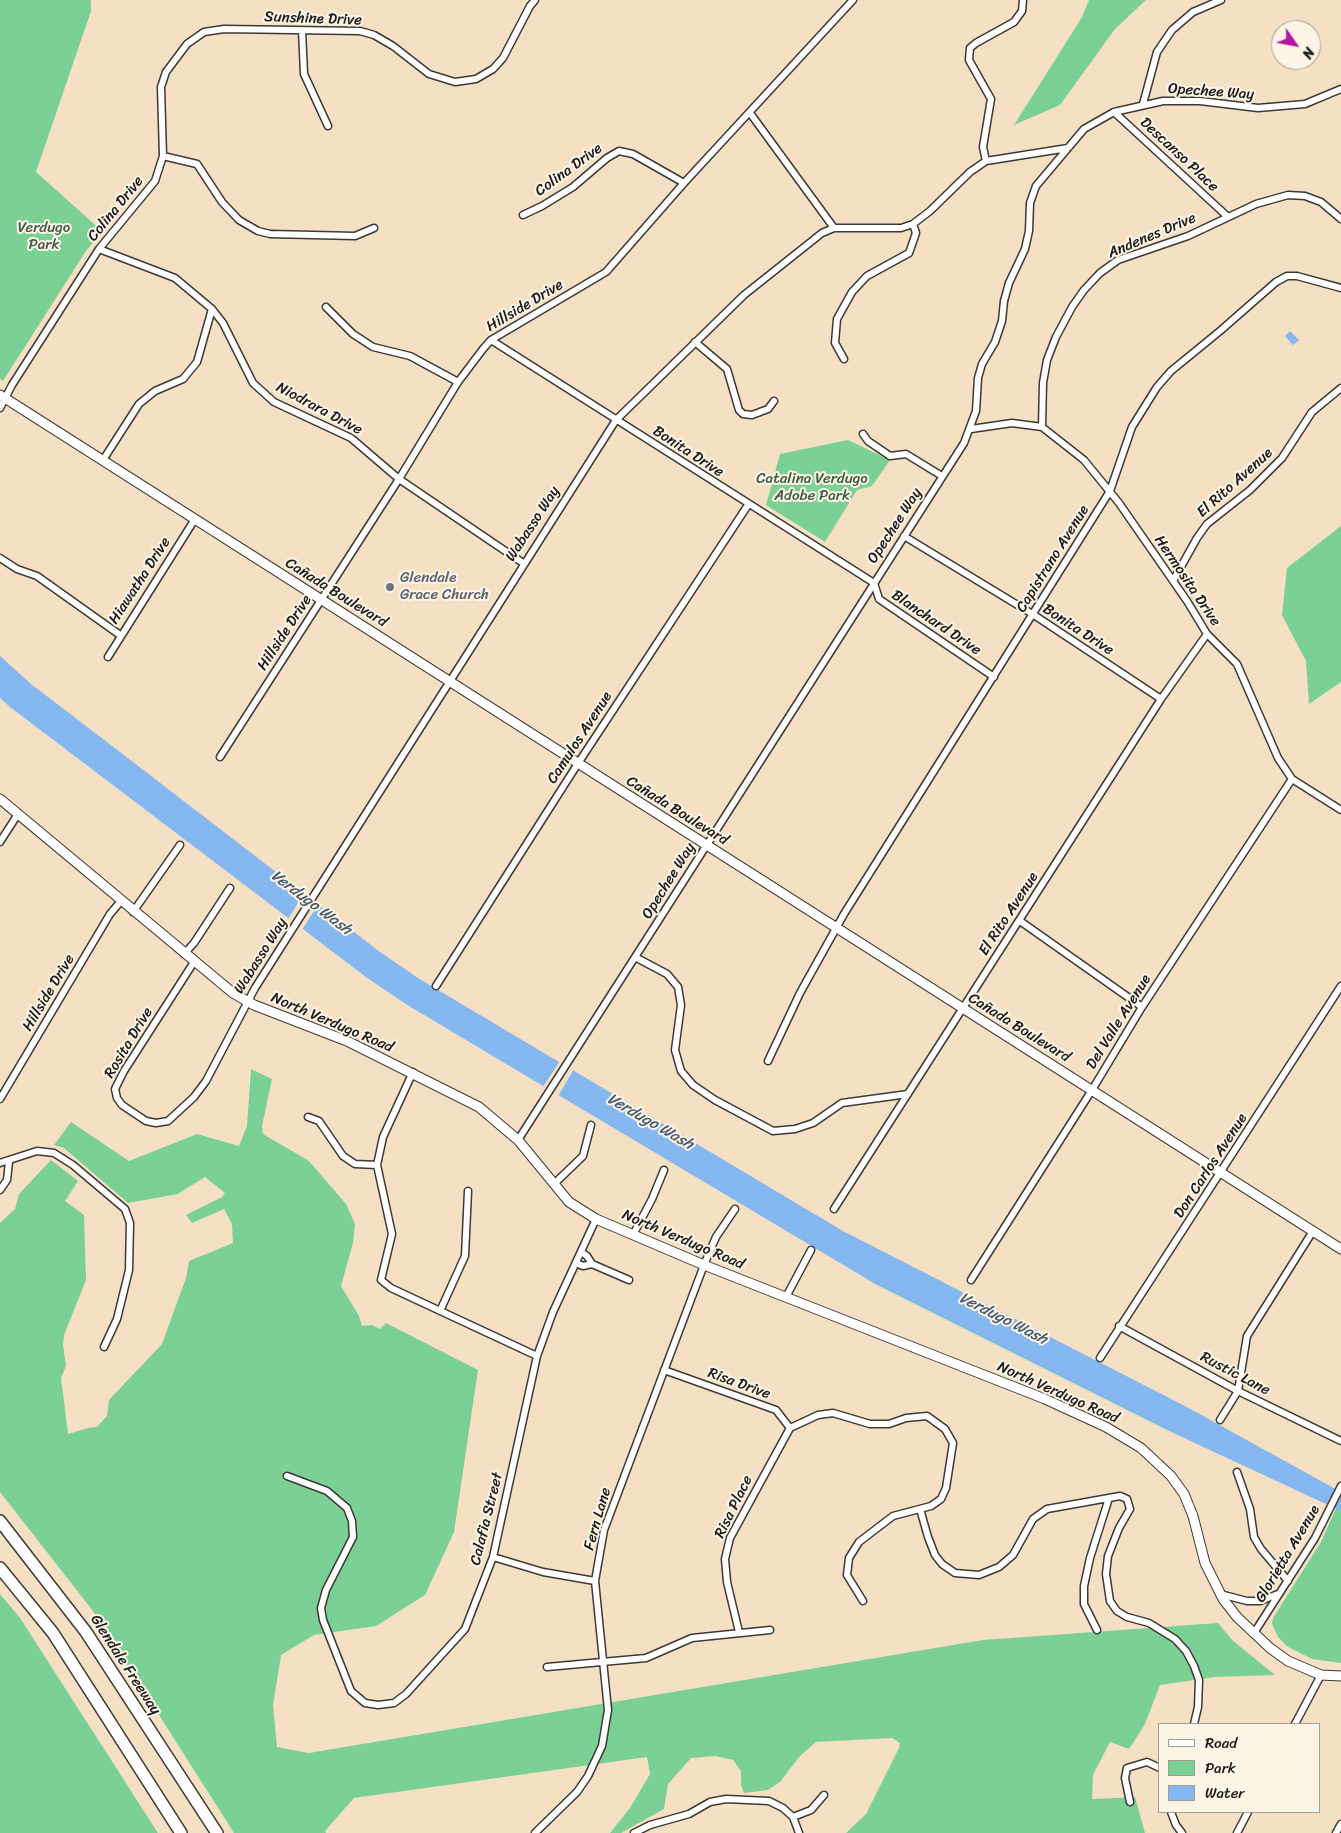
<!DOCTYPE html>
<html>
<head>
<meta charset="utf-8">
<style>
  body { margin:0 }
  #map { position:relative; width:1341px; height:1833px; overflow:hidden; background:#f5e0c4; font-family:Sriracha,sans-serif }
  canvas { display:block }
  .legend { position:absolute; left:1158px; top:1723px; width:162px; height:90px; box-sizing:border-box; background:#fcf5e5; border:1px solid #a29e95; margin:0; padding:6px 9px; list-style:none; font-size:15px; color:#1c1c1c }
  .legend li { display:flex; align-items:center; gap:10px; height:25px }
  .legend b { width:25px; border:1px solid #a29e95 }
  .north { position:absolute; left:1271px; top:20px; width:50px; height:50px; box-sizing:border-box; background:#fcf5e5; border:1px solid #a29e95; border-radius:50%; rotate:123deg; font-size:14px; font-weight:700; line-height:20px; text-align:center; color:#1c1c1c }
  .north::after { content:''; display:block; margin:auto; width:18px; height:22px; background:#b5179e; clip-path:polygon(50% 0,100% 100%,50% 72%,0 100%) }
</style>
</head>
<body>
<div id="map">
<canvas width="1341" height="1833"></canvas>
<ul class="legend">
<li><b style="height:6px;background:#fff"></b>Road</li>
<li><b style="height:14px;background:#7bd195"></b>Park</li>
<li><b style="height:14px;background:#85b7f1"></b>Water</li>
</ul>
<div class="north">N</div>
</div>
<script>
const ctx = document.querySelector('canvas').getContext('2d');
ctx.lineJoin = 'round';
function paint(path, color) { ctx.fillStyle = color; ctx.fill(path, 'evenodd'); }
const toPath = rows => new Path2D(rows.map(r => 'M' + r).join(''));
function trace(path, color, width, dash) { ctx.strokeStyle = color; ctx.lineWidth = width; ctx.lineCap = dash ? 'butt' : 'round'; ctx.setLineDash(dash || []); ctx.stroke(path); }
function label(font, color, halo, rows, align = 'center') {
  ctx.font = font + ' Sriracha,sans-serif'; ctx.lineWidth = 4; ctx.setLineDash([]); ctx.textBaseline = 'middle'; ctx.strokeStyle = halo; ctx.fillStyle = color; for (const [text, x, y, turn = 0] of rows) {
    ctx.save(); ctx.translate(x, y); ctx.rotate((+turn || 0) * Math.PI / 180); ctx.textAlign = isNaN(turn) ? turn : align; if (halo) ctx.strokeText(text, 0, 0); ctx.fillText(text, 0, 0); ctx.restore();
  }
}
const green = toPath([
  [0,0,91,0,91,11,36,172,102,231,86,251,3,381,0,379],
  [1089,0,1146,0,1115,29,1060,105,1014,125,1081,19],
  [848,440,890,460,872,486,857,490,825,542,766,505,780,454],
  [1341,526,1341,682,1309,704,1306,661,1282,615,1287,568],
  [251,1069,272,1079,262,1126,263,1134,309,1161,346,1204,355,1224,353,1243,341,1286,359,1316,362,1326,372,1325,380,1329,386,1323,478,1370,454,1532,425,1595,376,1626,314,1635,281,1655,273,1705,277,1747,309,1753,983,1640,1218,1623,1232,1640,1275,1675,1215,1677,1160,1685,1145,1724,1129,1749,1110,1742,1093,1775,1092,1799,1135,1797,1145,1833,846,1833,866,1814,899,1748,900,1743,892,1738,816,1742,799,1757,780,1782,768,1790,744,1793,741,1785,741,1771,733,1760,715,1756,691,1758,668,1784,664,1809,621,1833,610,1833,630,1808,650,1774,647,1757,354,1798,325,1831,326,1833,234,1833,93,1611,0,1492,0,1223,15,1209,19,1194,51,1160,78,1181,65,1201,84,1215,86,1280,64,1335,63,1345,66,1366,61,1378,68,1434,88,1428,97,1427,107,1416,109,1400,162,1344,186,1278,189,1261,233,1243,232,1224,224,1209,192,1223,186,1215,222,1197,225,1193,205,1177,178,1194,128,1203,64,1148,54,1145,71,1122,129,1161,197,1134,239,1146,247,1126],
  [1341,1497,1341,1663,1312,1659,1288,1647,1278,1637,1272,1624,1273,1618,1321,1542],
  [0,1594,20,1618,158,1833,0,1833]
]);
const water = toPath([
  [1290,331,1299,340,1293,345,1285,336],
  [0,656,31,684,116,749,380,952,418,978,843,1231,1185,1406,1341,1492,1341,1511,1169,1431,877,1285,404,1003,366,977,10,707,0,698]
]);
const pier = toPath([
  [306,890,320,901,302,930,288,919],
  [560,1061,574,1069,557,1098,541,1090]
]);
const street = toPath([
  [302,31,304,74,328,126],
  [1143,104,1157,52,1172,30,1193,12,1221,0],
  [1114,112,1228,217],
  [750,113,834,228],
  [163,156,197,164,222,202,239,220,258,231,270,234,355,236,374,228],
  [986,161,983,147,991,99,969,60,970,48,976,43,1014,22,1022,11,1023,0],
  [523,215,542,206,573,187,607,158,619,151,633,154,684,183],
  [99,249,175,278,212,309,223,323,253,383,274,402,351,438,399,479,523,563],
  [326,307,353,334,373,347,410,356,458,382],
  [491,340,874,583,879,599,994,677],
  [695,342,727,369,739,410,743,414,752,415,768,409,774,401],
  [844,359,835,343,837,319,852,292,867,276,909,253,916,233,913,224],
  [0,408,12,385,99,249,155,181,163,156,161,87,166,72,187,44,204,32,224,29,360,31,374,35,393,46,429,74,455,82,476,79,493,69,503,58,530,6,535,0],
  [1042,427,1043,383,1047,360,1056,337,1072,307,1084,290,1100,273,1118,260,1188,236,1256,204,1288,195,1305,196,1321,202,1341,219],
  [971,429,1012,423,1042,427,1084,460,1119,503,1187,601,1207,634,1237,664,1278,758,1292,779,1341,810],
  [863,434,868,441,890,456,906,454,942,476],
  [103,460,139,404,155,391,183,379,197,362,212,309],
  [904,536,1034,615,1161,699],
  [0,558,17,569,37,576,120,635],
  [1173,581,1197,538,1207,524,1250,490,1282,458,1312,412,1341,388],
  [108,657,195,519],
  [220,757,399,479,458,382,483,349,491,340,606,272,684,183,853,0],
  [0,842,18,814],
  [133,912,180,845],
  [1020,921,1142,1007],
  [184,954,194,943,230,888],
  [635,957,667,974,678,987,681,1005,675,1050,681,1071,693,1085,715,1100,773,1131,795,1129,813,1123,842,1103,908,1094],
  [194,962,124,1071,115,1089,117,1098,122,1105,146,1121,156,1123,168,1121,194,1097,206,1081,255,988,616,420,744,295,822,233,834,228,901,228,913,224,930,211,970,172,986,161,1068,148],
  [436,986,577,765,748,505],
  [768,1061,800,993,844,914,1110,491,1132,427,1157,387,1171,371,1220,331,1276,282,1287,276,1297,276,1341,288],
  [413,1072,383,1137,377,1165,392,1234,381,1280,391,1288,537,1356],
  [0,1099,110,914,121,901],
  [308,1117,319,1121,343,1156,355,1164,377,1165],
  [518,1140,964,443,976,411,978,378,982,364,995,342,1002,321,1004,301,1009,283,1025,249,1029,231,1030,203,1036,186,1084,129,1114,112,1163,101,1200,101,1258,108,1305,104,1341,89],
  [0,1163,37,1151,54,1153,73,1165,125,1209,130,1223,129,1270,117,1319,104,1347],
  [554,1184,583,1156,591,1125],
  [0,1190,7,1180,9,1162],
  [834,1209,1161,699,1207,634],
  [633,1235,652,1199,664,1170],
  [581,1252,587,1256,592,1264,629,1280],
  [576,1263,583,1266,592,1264],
  [971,1280,1092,1090,1142,1007,1292,779],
  [786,1297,811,1250],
  [440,1311,465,1256,468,1191],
  [1119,1326,1238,1391,1341,1441],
  [1100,1358,1341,986],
  [664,1370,776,1410,790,1428],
  [1220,1420,1238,1391,1247,1336,1313,1231],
  [790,1428,818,1415,833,1413,870,1424,889,1424,906,1418,927,1416,945,1429,953,1443,946,1488,941,1499,931,1506,893,1516,859,1542,849,1558,847,1575,863,1601],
  [1237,1472,1250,1509,1254,1537,1261,1549,1288,1581],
  [287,1476,327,1491,347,1508,352,1521,353,1537,326,1590,321,1608,323,1620,351,1691,365,1703,378,1705,394,1703,406,1694,465,1629,493,1557,537,1356,553,1312,596,1219],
  [920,1509,928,1537,935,1555,942,1564,955,1573,979,1575,999,1567,1013,1555,1033,1519,1047,1509,1120,1496,1127,1499,1130,1509,1119,1528,1108,1556,1106,1574,1110,1601,1117,1611,1127,1617,1149,1623,1175,1639,1186,1651,1194,1666,1199,1680,1198,1707,1194,1724],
  [493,1557,543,1572,595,1581],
  [1220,1594,1247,1601,1260,1601,1278,1594],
  [1097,1630,1084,1604,1084,1586,1090,1558,1109,1498],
  [739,1632,727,1582,725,1559,730,1538,790,1428],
  [1254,1633,1315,1538,1341,1486],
  [547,1667,646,1658,692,1638,770,1630],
  [1295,1724,1321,1675],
  [1130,1802,1125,1778,1127,1768,1147,1762,1160,1768],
  [1171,1812,1176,1825,1182,1833],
  [793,1817,811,1810,824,1795],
  [535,1833,577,1792,588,1776,602,1746,608,1710,595,1581,604,1530,704,1265,716,1237,735,1209],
  [634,1833,650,1825,689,1814,710,1802,726,1799,769,1801,783,1808,793,1817,799,1833],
  [1237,1833,1248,1812],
  [1336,1833,1341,1824]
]);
const secondary = toPath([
  [0,395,1341,1249],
  [0,799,233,993,254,1005,347,1041,479,1107,518,1140,569,1202,596,1219,704,1265,1045,1399,1106,1427,1141,1448,1171,1476,1184,1494,1193,1516,1205,1563,1223,1599,1237,1617,1270,1648,1288,1661,1321,1675,1341,1676]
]);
const highway = toPath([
  [0,1521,86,1632,217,1833],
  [0,1568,53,1633,181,1833]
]);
const markers = [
  [390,587,5,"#6b7280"]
];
const streetNames = [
  ["Sunshine Drive",313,19,2],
  ["Opechee Way",1211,92,4],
  ["Descanso Place",1179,155,43],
  ["Colina Drive",569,170,-36],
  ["Colina Drive",116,209,-51],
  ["Andenes Drive",1152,236,-23],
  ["Hillside Drive",525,306,-31],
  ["Niodrara Drive",319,409,28],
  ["Bonita Drive",688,452,33],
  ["El Rito Avenue",1235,483,-42],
  ["Wabasso Way",533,524,-57],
  ["Opechee Way",895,526,-57],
  ["Capistrano Avenue",1053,559,-58],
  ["Hiawatha Drive",140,581,-57],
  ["Hermosita Drive",1187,581,56],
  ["Cañada Boulevard",336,593,32],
  ["Blanchard Drive",936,623,34],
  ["Bonita Drive",1078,630,33],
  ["Hillside Drive",285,633,-57],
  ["Camulos Avenue",580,738,-57],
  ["Cañada Boulevard",677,811,32],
  ["Opechee Way",669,881,-58],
  ["El Rito Avenue",1009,914,-57],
  ["Wabasso Way",261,956,-58],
  ["Hillside Drive",49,993,-59],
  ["Del Valle Avenue",1119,1022,-58],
  ["North Verdugo Road",332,1023,23],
  ["Cañada Boulevard",1019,1028,32],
  ["Rosita Drive",129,1043,-59],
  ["Don Carlos Avenue",1211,1166,-57],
  ["North Verdugo Road",683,1240,23],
  ["Rustic Lane",1235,1374,28],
  ["Risa Drive",739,1384,20],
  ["North Verdugo Road",1058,1393,24],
  ["Risa Place",734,1507,-64],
  ["Calafia Street",487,1519,-76],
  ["Fern Lane",598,1519,-74],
  ["Glorietta Avenue",1288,1554,-59],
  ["Glendale Freeway",125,1665,57]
];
const parkNames = [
  ["Verdugo",44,228],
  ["Park",44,245],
  ["Catalina Verdugo",812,479],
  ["Adobe Park",812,496]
];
const worshipNames = [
  ["Glendale",400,578],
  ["Grace Church",400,595]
];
const waterNames = [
  ["Verdugo Wash",311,903,37],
  ["Verdugo Wash",650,1122,30],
  ["Verdugo Wash",1003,1319,27]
];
paint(green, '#7bd195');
paint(water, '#85b7f1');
paint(pier, '#f5e0c4');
trace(street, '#3d3935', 9);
trace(secondary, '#3d3935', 11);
trace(highway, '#3d3935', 14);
trace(street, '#fff', 6);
trace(secondary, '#fff', 9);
trace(highway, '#fff', 11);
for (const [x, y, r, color] of markers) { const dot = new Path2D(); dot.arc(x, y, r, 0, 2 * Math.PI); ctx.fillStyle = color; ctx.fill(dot); trace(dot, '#fcf5e5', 2); }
label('15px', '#1c1c1c', '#fcf5e5', streetNames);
label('15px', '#3d5b46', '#fcf5e5', parkNames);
label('15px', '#5b616d', '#fcf5e5', worshipNames, 'left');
label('italic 16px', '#465a71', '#fcf5e5', waterNames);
</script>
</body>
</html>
